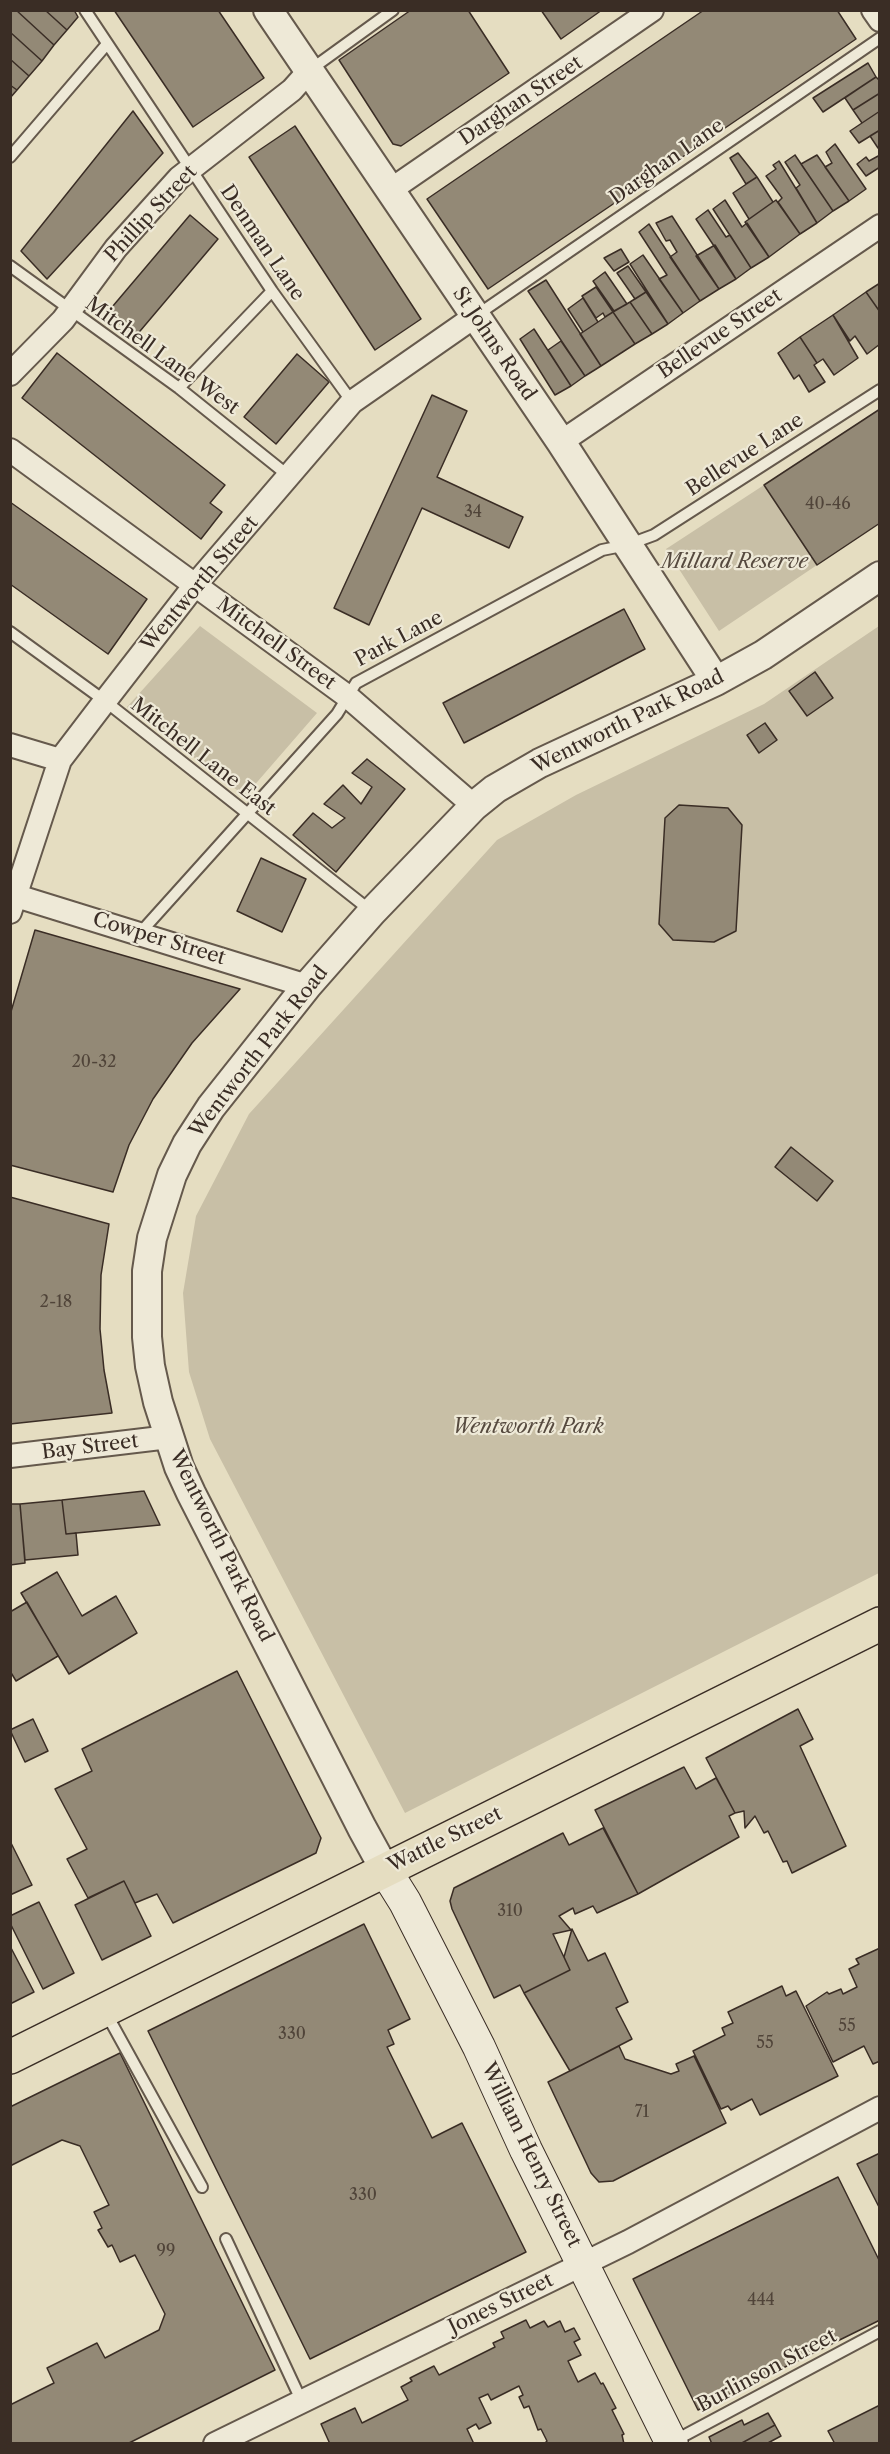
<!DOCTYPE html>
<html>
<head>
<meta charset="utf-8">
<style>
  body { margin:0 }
  #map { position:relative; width:890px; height:2454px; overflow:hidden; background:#e5ddc1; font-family:"Libre Caslon Text",serif }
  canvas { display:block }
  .frame { position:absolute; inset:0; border:12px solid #3a2d25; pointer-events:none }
</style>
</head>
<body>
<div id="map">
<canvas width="890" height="2454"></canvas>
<div class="frame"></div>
</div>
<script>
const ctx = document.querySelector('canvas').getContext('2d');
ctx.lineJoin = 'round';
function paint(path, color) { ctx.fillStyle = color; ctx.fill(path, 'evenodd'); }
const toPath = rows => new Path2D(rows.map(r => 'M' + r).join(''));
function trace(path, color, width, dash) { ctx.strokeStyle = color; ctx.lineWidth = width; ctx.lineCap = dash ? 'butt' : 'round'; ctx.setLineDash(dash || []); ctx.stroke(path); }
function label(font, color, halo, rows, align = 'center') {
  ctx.font = font + ' "Libre Caslon Text",serif'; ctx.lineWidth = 4.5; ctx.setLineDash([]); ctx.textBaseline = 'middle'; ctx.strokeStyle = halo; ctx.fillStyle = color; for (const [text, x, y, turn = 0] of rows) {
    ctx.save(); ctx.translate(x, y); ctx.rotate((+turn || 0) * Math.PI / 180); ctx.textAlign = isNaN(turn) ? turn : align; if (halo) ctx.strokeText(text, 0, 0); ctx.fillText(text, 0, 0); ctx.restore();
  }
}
const green = toPath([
  [764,485,817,565,719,631,666,549],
  [200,626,317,713,245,796,127,707],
  [879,626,879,1573,405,1813,210,1439,189,1372,183,1293,196,1216,249,1114,497,840,576,795,764,704]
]);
const building = toPath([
  [10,10,16,10,54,45,42,61,10,32,10,10],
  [16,10,45,10,67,30,54,45,16,10],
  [45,10,74,10,78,17,67,30,45,10],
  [114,10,218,10,264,78,193,127,114,10],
  [411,10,468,10,509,73,401,146,393,144,339,60,411,10],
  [541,10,602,10,561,39,541,10],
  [704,10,837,10,856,39,488,289,427,199,704,10],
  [10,32,42,61,29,76,10,59,10,32],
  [10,59,29,76,17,90,10,85,10,59],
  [868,63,876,77,823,112,813,98,868,63],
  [876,77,880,81,880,93,853,110,845,98,876,77],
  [10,85,17,90,10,98,10,85],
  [880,93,880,111,862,123,853,110,880,93],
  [133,111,163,153,47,279,21,251,133,111],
  [880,111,880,130,859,143,850,131,880,111],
  [295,126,421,319,375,350,249,157,295,126],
  [880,130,880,147,878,148,870,136,880,130],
  [835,144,866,189,849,201,825,167,832,163,826,152,835,144],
  [738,153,757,177,746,184,730,158,738,153],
  [795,155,833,211,817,223,796,188,800,185,785,162,795,155],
  [817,155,849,201,833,211,801,164,817,155],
  [880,155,880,167,866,176,857,164,866,157,869,161,880,155],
  [779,161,817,223,800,234,778,202,782,198,766,176,776,169,773,165,779,161],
  [757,177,773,202,749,219,733,193,757,177],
  [725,200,742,227,747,223,769,257,751,268,713,209,725,200],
  [776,200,800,234,769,257,745,222,776,200],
  [708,210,726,237,730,235,751,268,736,279,696,219,708,210],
  [190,215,218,239,135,337,107,313,190,215],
  [672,216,719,289,700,301,670,257,677,252,670,240,666,241,656,223,672,216],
  [649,224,700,301,683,313,659,279,667,275,639,232,649,224],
  [715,245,736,279,719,289,696,256,715,245],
  [621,249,629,262,614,271,604,258,621,249],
  [643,255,683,313,668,324,630,264,643,255],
  [628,266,646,292,635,299,617,273,628,266],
  [605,272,627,304,614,311,593,281,605,272],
  [546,280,601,366,585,376,528,291,546,280],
  [880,283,880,312,866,292,880,283],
  [596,287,613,312,605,317,603,313,596,318,582,296,596,287],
  [646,292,668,324,652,334,630,302,646,292],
  [866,292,880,312,880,344,867,354,855,336,850,341,833,315,866,292],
  [583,298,598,322,583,332,568,309,583,298],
  [630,302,652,334,635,344,613,312,630,302],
  [613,312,635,344,601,366,580,334,613,312],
  [833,315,858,358,834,375,823,359,817,363,800,337,833,315],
  [534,329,571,386,555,395,520,339,534,329],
  [800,337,817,363,814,365,825,382,809,392,799,375,794,379,778,353,800,337],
  [561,341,585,376,571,386,548,350,561,341],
  [57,353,225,485,210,503,222,512,201,539,22,398,57,353],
  [297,354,329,382,276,444,244,417,297,354],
  [432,395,467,411,437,477,523,517,509,548,422,508,369,625,334,608,432,395],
  [880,409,880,523,817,565,764,485,880,409],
  [10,502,147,599,108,654,10,584,10,502],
  [624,609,645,649,464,743,443,703,624,609],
  [815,672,833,698,807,716,789,691,815,672],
  [765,723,777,740,759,753,747,735,765,723],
  [367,759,405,789,336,872,293,835,313,813,332,828,345,818,324,804,343,785,361,804,372,787,352,773,367,759],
  [679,805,728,808,742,825,736,931,714,942,673,940,659,924,665,818,679,805],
  [261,858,306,879,282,932,237,911,261,858],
  [35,930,240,989,192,1043,153,1099,129,1145,113,1192,10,1165,10,1015,35,930],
  [791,1147,833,1181,817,1201,775,1167,791,1147],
  [10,1197,109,1224,101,1275,100,1329,104,1370,112,1413,10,1424,10,1197],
  [144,1491,160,1525,66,1534,62,1500,144,1491],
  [62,1500,66,1534,76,1533,78,1555,25,1560,20,1504,62,1500],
  [10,1504,20,1504,25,1563,10,1565,10,1504],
  [57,1572,82,1616,116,1596,137,1633,69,1674,21,1593,57,1572],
  [27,1602,58,1656,16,1681,10,1671,10,1612,27,1602],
  [237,1671,321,1838,316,1853,173,1923,157,1894,135,1903,124,1881,88,1898,67,1859,87,1849,55,1789,92,1771,82,1749,237,1671],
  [798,1709,813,1739,800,1746,846,1846,792,1873,787,1861,783,1862,768,1831,764,1833,755,1816,745,1828,744,1811,735,1813,706,1758,798,1709],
  [33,1719,48,1751,25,1762,10,1730,33,1719],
  [684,1767,696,1789,716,1778,735,1813,729,1816,739,1837,638,1894,595,1810,684,1767],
  [603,1828,638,1894,597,1913,593,1906,575,1914,573,1908,559,1916,571,1930,553,1934,570,1970,524,1993,520,1985,494,1998,452,1909,450,1901,454,1888,563,1833,569,1845,603,1828],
  [10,1841,32,1885,10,1895,10,1841],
  [124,1881,151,1936,102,1960,75,1905,124,1881],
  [39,1902,74,1973,43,1989,10,1923,10,1916,39,1902],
  [364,1924,410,2019,388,2030,394,2044,387,2047,432,2138,462,2123,526,2252,310,2359,148,2031,364,1924],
  [572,1929,588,1961,605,1953,628,2002,616,2008,632,2039,570,2071,524,1993,570,1970,564,1957,572,1929],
  [10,1946,34,1992,10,2004,10,1946],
  [880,1948,880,2061,873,2064,864,2046,833,2062,806,2006,827,1992,829,1994,841,1989,843,1994,857,1987,849,1969,859,1964,856,1959,880,1948],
  [782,1986,786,1996,796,1991,838,2076,760,2115,752,2099,731,2110,728,2106,721,2109,693,2051,725,2035,722,2028,733,2023,728,2012,782,1986],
  [619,2046,625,2059,671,2074,679,2071,676,2064,694,2056,726,2123,613,2181,599,2182,591,2173,548,2082,619,2046],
  [120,2053,275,2370,127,2444,10,2444,10,2405,54,2383,47,2368,97,2343,105,2358,159,2330,165,2314,135,2255,120,2262,112,2245,108,2247,98,2230,102,2228,94,2212,109,2205,80,2146,62,2140,10,2166,10,2107,120,2053],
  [880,2153,880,2209,857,2164,880,2153],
  [838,2177,880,2262,880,2320,698,2410,633,2279,838,2177],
  [526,2320,530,2328,544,2321,548,2327,560,2321,565,2332,574,2328,580,2339,574,2342,581,2355,568,2361,578,2382,595,2373,601,2384,603,2383,616,2408,612,2410,624,2434,622,2435,624,2444,544,2444,547,2441,541,2429,538,2430,529,2406,524,2408,519,2397,523,2395,519,2386,491,2400,488,2394,479,2398,491,2423,479,2429,476,2424,467,2429,474,2444,330,2444,321,2424,355,2408,362,2423,408,2400,401,2387,412,2381,410,2378,434,2366,439,2375,495,2347,493,2343,504,2338,501,2332,526,2320],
  [880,2405,880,2444,835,2444,828,2431,880,2405],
  [768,2413,775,2425,740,2444,712,2444,709,2437,742,2420,744,2425,768,2413],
  [775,2425,781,2436,766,2444,740,2444,775,2425]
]);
const service = toPath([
  [85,10,272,291,352,402],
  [310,70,393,10],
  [10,157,107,44],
  [10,266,179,388,290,477],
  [477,315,880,38],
  [179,388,272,291],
  [10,632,105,701,371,911],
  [140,933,337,714,356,683,602,550,627,545,654,535,880,390],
  [106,2013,202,2187],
  [226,2239,302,2402],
  [674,2441,880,2331]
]);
const minor = toPath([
  [873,10,880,20],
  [389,191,652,10],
  [10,374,63,320,116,248,179,178,292,90,309,71],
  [561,442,880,226],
  [10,450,347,696,474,806],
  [10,745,60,760],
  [10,894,307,986],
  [10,912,60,760,105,701,195,585,352,402,474,317],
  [10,1456,169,1437],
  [215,2444,628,2242,880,2108]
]);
const tertiary = toPath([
  [268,10,561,442,716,681],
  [385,1870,362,1828,191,1493,179,1467,158,1402,150,1366,147,1337,147,1271,152,1238,172,1175,187,1144,211,1107,307,986,372,912,474,806,495,789,540,763,716,681,763,655,880,576]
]);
const secondary = toPath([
  [385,1870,405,1902,479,2047,526,2150,672,2444]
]);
const primary = toPath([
  [10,2057,880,1624]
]);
const numberNames = [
  ["40-46",828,504],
  ["34",473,512],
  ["20-32",94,1062],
  ["2-18",56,1302],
  ["310",510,1911],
  ["55",847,2026],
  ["330",292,2034],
  ["55",765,2043],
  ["71",642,2112],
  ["330",363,2195],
  ["99",166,2251],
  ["444",761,2300]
];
const streetNames = [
  ["Darghan Street",521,101,-34],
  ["Darghan Lane",667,162,-35],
  ["Phillip Street",151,214,-47],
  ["Denman Lane",262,243,56],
  ["Bellevue Street",720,334,-34],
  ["St Johns Road",494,344,56],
  ["Mitchell Lane West",162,356,36],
  ["Bellevue Lane",745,455,-33],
  ["Wentworth Street",200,584,-50],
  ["Park Lane",399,639,-28],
  ["Mitchell Street",276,644,36],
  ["Wentworth Park Road",628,722,-26],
  ["Mitchell Lane East",203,757,38],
  ["Cowper Street",159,939,17],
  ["Wentworth Park Road",259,1052,-52],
  ["Bay Street",90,1447,-7],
  ["Wentworth Park Road",221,1546,64],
  ["Wattle Street",445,1840,-26],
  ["William Henry Street",531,2155,64],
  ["Jones Street",501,2304,-26],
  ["Burlinson Street",767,2371,-28]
];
const parkNames = [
  ["Millard Reserve",735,562],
  ["Wentworth Park",528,1427]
];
paint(green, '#c8bfa6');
paint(building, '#938976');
trace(building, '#3a2d25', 1.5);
trace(service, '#65594c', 14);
trace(minor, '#65594c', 26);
trace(tertiary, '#65594c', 32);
trace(secondary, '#3a2d25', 34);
trace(primary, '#3a2d25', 36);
trace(service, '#eee9d7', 10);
trace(minor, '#eee9d7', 22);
trace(tertiary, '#eee9d7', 28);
trace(secondary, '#eee9d7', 32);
trace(primary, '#e5ddc1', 33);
label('16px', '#504439', null, numberNames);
label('20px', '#3a2d25', '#eee9d7', streetNames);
label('italic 20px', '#564a3f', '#eee9d7', parkNames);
</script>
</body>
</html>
